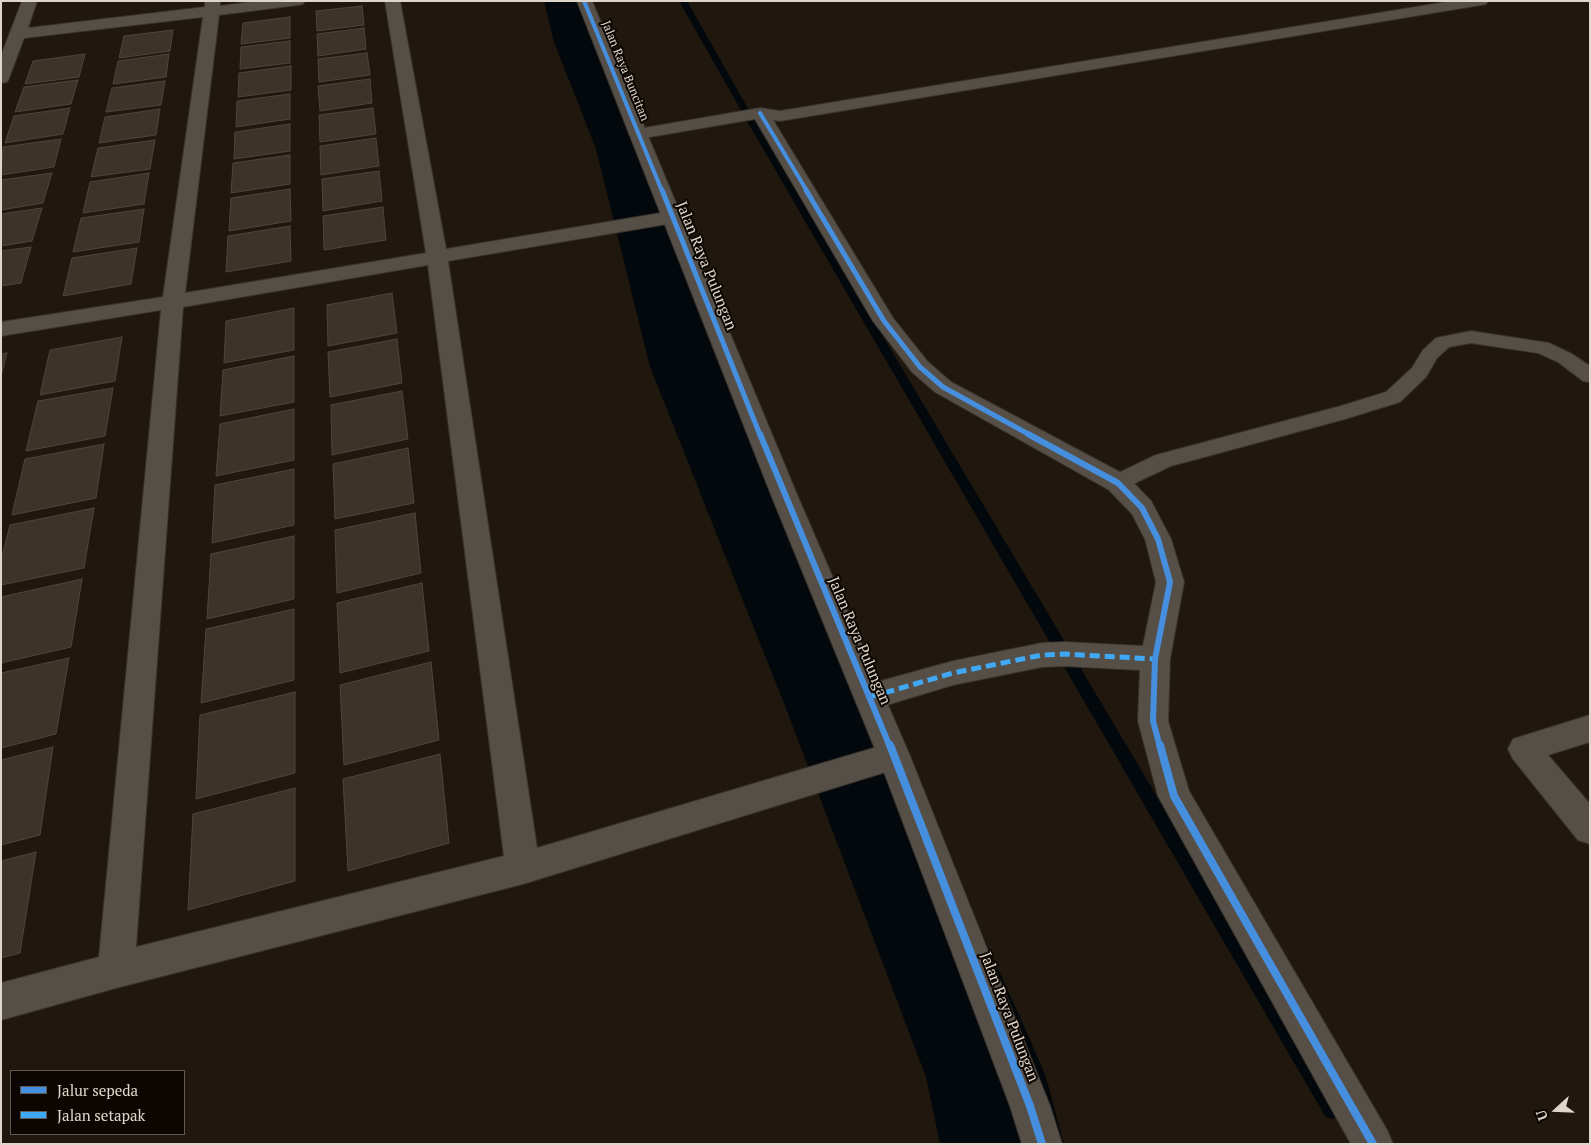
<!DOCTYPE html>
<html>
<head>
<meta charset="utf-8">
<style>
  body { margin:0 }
  #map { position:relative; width:1591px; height:1145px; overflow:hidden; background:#20180e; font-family:"PT Serif",serif }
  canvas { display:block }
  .frame { position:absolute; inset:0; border:2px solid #e0d5ca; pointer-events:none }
  .legend { position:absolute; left:10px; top:1070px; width:175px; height:65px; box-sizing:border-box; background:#0c0602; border:1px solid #615952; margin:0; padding:6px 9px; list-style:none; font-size:15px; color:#e0d5ca }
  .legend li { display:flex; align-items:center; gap:10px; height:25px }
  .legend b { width:25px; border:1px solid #615952 }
  .north { position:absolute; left:1531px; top:1085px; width:50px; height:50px; -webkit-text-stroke:4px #0c0602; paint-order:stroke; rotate:250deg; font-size:14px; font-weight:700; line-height:20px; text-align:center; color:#e0d5ca }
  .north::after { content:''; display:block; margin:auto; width:18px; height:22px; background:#e0d5ca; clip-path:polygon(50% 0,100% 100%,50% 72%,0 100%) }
</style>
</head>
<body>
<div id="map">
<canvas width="1591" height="1145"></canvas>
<div class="frame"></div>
<ul class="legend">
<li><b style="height:6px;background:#468fdf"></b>Jalur sepeda</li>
<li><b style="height:6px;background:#3fa9f5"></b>Jalan setapak</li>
</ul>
<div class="north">U</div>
</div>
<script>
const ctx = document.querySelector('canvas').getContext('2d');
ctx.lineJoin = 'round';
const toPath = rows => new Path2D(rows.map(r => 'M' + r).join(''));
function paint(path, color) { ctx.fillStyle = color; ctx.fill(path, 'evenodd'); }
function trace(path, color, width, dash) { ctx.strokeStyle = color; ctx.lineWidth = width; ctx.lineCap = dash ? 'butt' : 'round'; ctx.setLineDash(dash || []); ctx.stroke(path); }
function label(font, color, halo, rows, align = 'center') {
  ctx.font = font + ' "PT Serif",serif'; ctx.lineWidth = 4; ctx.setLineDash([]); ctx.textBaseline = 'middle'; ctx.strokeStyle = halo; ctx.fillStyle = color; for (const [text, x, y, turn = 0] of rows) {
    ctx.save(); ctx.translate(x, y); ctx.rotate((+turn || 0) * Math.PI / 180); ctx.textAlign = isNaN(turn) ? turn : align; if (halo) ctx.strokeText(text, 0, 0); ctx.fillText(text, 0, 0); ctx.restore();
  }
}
const stream = toPath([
  [679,1,687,1,763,135,1339,1102,1342,1109,1339,1116,1332,1119,1325,1116,755,135,679,1]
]);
const river = toPath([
  [544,1,590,1,604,42,652,149,722,367,879,706,1028,1035,1046,1077,1064,1144,940,1144,926,1077,785,706,650,367,596,149,554,42,544,1]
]);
const building = toPath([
  [362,6,364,25,317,31,316,11,362,6],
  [290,17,290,38,241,44,243,23,290,17],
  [364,28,366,49,318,56,317,34,364,28],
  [173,30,170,51,119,58,124,36,173,30],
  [290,41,290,63,240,69,241,47,290,41],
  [367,53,370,75,319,82,318,59,367,53],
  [85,54,79,77,25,84,33,61,85,54],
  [169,54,166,77,113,84,118,61,169,54],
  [291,66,291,90,238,97,239,73,291,66],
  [370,79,372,103,320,111,318,86,370,79],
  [78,80,71,104,15,112,24,87,78,80],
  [165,81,161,105,106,112,112,88,165,81],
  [290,94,290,119,236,127,237,101,290,94],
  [70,108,63,134,5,143,14,116,70,108],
  [373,108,376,134,320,142,319,115,373,108],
  [160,109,156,135,99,143,105,117,160,109],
  [290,124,290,151,234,159,235,132,290,124],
  [376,138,379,166,321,175,320,146,376,138],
  [61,139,54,167,1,175,3,147,61,139],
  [155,140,150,169,91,177,98,148,155,140],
  [290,155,290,184,231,193,233,163,290,155],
  [379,171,382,201,323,211,322,179,379,171],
  [52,173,43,203,1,210,1,180,52,173],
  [149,173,144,204,83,213,90,182,149,173],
  [290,189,291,221,229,231,231,198,290,189],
  [383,207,386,240,324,250,323,216,383,207],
  [42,208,32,241,1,246,1,214,42,208],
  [144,209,139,242,73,252,81,218,144,209],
  [290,226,291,261,226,272,228,236,290,226],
  [31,247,21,283,1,286,1,251,31,247],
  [137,248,131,284,63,296,72,258,137,248],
  [392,293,397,333,328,346,327,305,392,293],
  [294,308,294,350,224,363,226,321,294,308],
  [122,337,115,381,40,395,50,350,122,337],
  [397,339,402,383,330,397,328,352,397,339],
  [7,353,1,376,1,354,7,353],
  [294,356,294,402,220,416,223,370,294,356],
  [113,388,105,436,26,451,38,401,113,388],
  [402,391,408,439,332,455,331,405,402,391],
  [294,409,294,460,216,476,220,424,294,409],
  [104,444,96,498,12,515,25,459,104,444],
  [408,448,414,503,335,519,333,464,408,448],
  [294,469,294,525,212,543,215,485,294,469],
  [94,508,84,568,1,585,1,561,10,525,94,508],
  [415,513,421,573,337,593,335,530,415,513],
  [294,536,294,599,207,619,211,554,294,536],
  [82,579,71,647,1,663,1,597,82,579],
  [422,583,429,651,340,673,337,603,422,583],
  [294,609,294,680,201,703,206,629,294,609],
  [69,658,56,734,1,748,1,673,69,658],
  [431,662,439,740,344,765,340,685,431,662],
  [295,692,295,773,196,799,200,715,295,692],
  [53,747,40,835,1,845,1,760,53,747],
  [440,754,449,843,348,871,343,779,440,754],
  [295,788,295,881,188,910,193,814,295,788],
  [36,852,20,953,1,958,1,861,36,852]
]);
const lane = toPath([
  [1471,331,1549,343,1572,354,1590,366,1590,382,1583,381,1558,362,1538,353,1471,343,1449,347,1437,358,1426,377,1400,402,1345,419,1171,466,1118,491,1110,489,1107,483,1110,477,1156,455,1341,406,1386,392,1412,368,1423,350,1436,338,1471,331]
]);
const street = toPath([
  [22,1,37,1,28,28,205,7,205,1,220,1,220,6,258,1,305,1,303,4,298,5,219,15,185,293,426,253,385,1,400,1,446,249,673,211,680,213,683,217,680,221,673,223,448,261,537,848,894,742,905,746,910,756,905,766,523,884,116,988,1,1020,1,983,99,957,161,310,1,336,1,322,163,297,203,17,24,38,9,78,7,82,1,83,1,56,22,1],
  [428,265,504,856,136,947,183,307,428,265],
  [1452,1,1488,1,1486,4,1481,5,780,121,773,120,893,318,928,362,951,382,1127,476,1151,501,1171,539,1184,582,1170,659,1168,721,1189,791,1387,1130,1393,1144,1351,1144,1158,796,1138,721,1140,670,1064,666,1042,667,953,685,870,710,859,706,855,697,859,688,870,684,953,661,1042,643,1064,642,1143,646,1156,582,1145,539,1132,514,1109,490,935,392,912,372,873,321,755,119,638,139,632,138,629,134,632,130,638,129,760,108,780,111,1452,1],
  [1590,715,1590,742,1548,755,1590,804,1590,844,1578,840,1513,759,1508,749,1513,739,1590,715]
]);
const secondary = toPath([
  [577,1,592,1,798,497,910,756,1050,1106,1062,1144,1022,1144,1010,1106,878,756,772,497,577,1]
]);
const quiet = toPath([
  [870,697,953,673,1042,655,1064,654,1155,659]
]);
const cyclewayFar3 = toPath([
  [584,1,662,191],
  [760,113,807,191]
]);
const cyclewayFar2 = toPath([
  [662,190,760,435],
  [806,190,884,321,920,367,943,387,1030,435]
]);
const cyclewayFar1 = toPath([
  [760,434,890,747],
  [1028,434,1118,483,1142,508,1158,539,1170,582,1155,659,1153,721,1160,747]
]);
const cycleway = toPath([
  [890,745,1030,1106,1042,1144],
  [1160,745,1174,796,1373,1144]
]);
const farStreetnames = [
  ["Jalan Raya Buncitan",625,71,68]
];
const streetNames = [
  ["Jalan Raya Pulungan",706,266,68],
  ["Jalan Raya Pulungan",859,641,67],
  ["Jalan Raya Pulungan",1009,1017,69]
];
paint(stream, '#03080c');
paint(river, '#03080c');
paint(building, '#3e3328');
trace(building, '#4e453d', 1);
trace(lane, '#39332c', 2);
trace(street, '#39332c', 2);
trace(secondary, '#39332c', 2);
paint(lane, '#564f48');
paint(street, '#564f48');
paint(secondary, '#564f48');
trace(quiet, '#3fa9f5', 5, [10, 5]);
trace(cyclewayFar3, '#468fdf', 4);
trace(cyclewayFar2, '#468fdf', 5);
trace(cyclewayFar1, '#468fdf', 6);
trace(cycleway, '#468fdf', 8);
label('12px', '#e0d5ca', '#0c0602', farStreetnames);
label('15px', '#e0d5ca', '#0c0602', streetNames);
</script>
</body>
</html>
